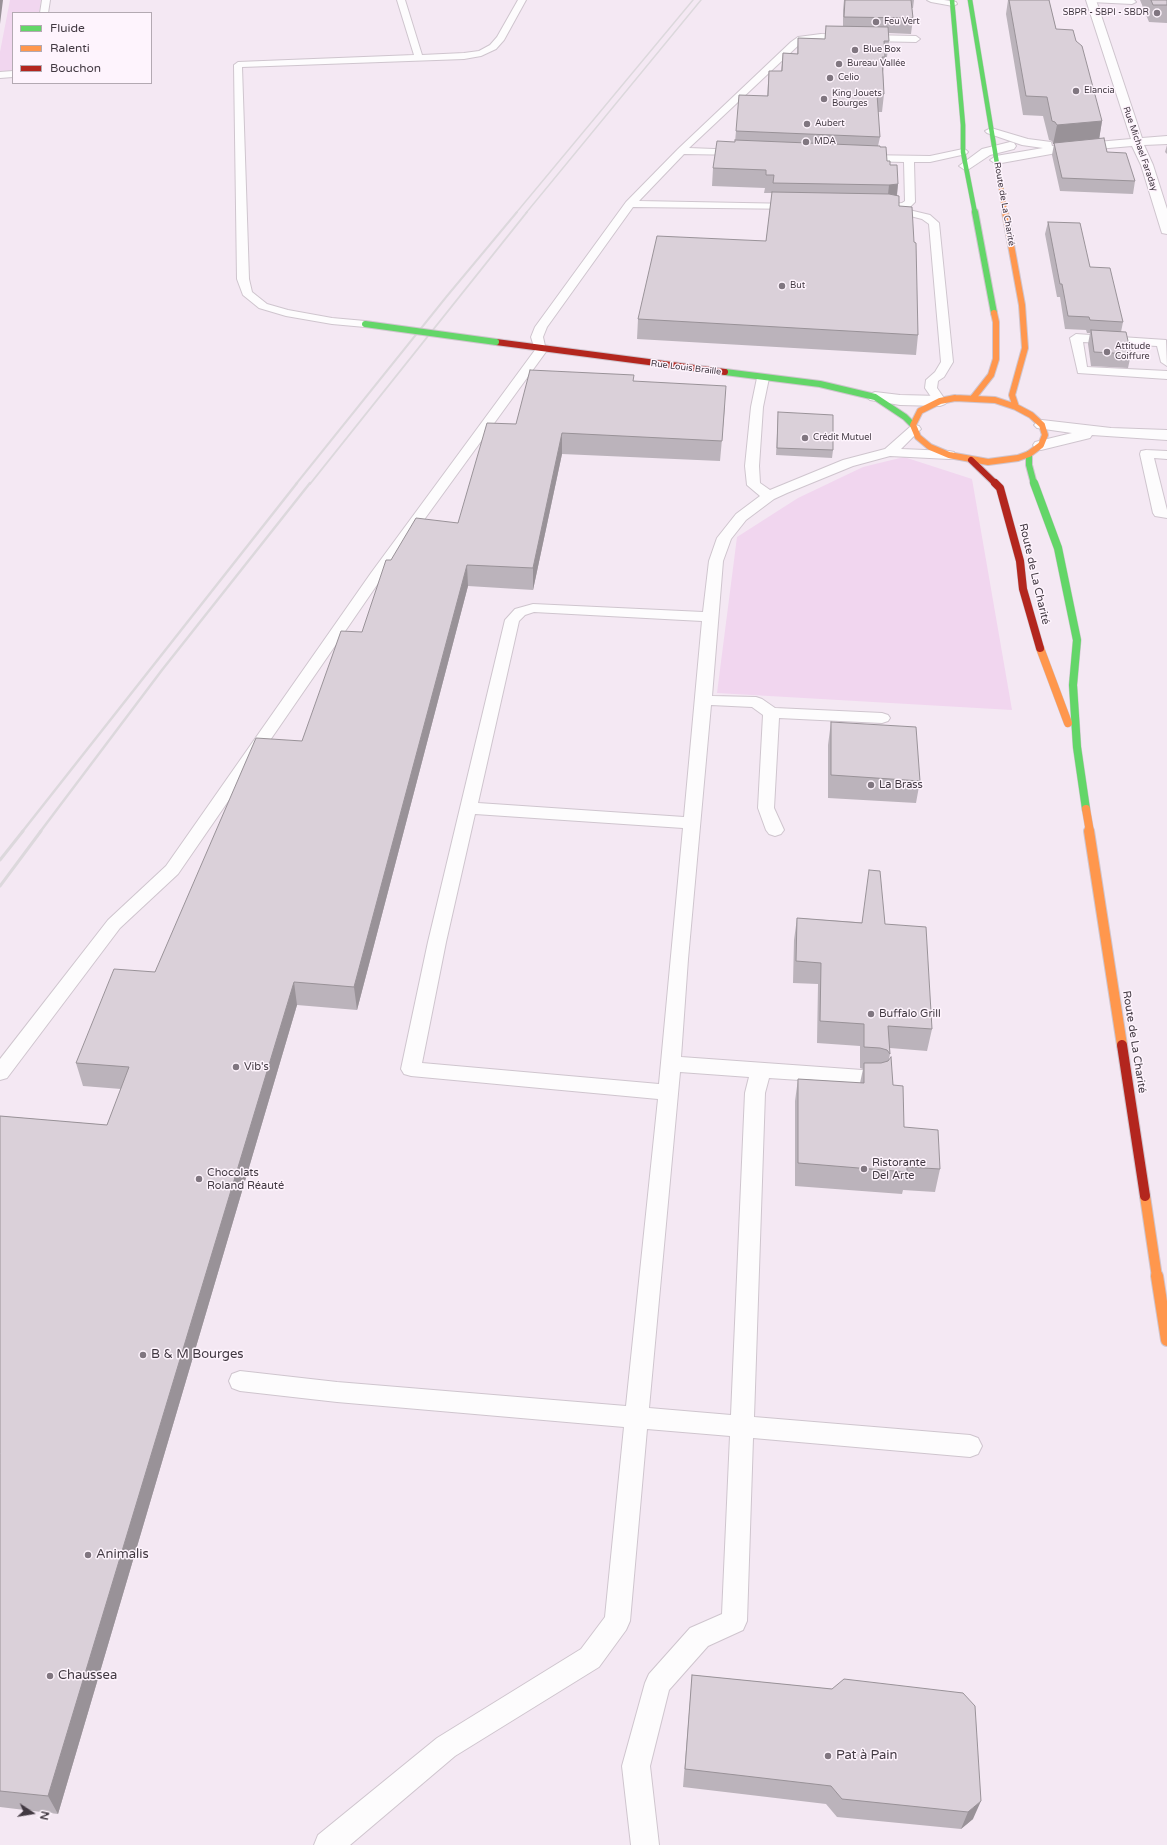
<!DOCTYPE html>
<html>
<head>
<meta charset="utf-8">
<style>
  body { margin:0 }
  #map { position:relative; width:1167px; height:1845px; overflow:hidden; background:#f4e8f3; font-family:"Varela Round",sans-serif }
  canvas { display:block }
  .legend { position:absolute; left:12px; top:12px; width:140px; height:72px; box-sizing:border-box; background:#fef4fd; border:1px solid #b3a9b2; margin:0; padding:5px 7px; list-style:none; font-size:12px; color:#423942 }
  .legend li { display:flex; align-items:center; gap:8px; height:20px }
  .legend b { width:20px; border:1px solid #b3a9b2 }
  .north { position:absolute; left:12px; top:1793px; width:40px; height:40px; -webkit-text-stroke:3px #fef4fd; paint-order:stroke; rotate:102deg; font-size:11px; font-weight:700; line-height:16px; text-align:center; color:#423942 }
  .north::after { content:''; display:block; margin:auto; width:14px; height:18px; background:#423942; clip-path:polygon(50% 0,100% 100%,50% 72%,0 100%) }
</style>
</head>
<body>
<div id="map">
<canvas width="1167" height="1845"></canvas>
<ul class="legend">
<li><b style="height:5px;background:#63d668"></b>Fluide</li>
<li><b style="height:5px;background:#ff974d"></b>Ralenti</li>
<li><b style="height:5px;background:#b3261e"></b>Bouchon</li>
</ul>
<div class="north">N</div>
</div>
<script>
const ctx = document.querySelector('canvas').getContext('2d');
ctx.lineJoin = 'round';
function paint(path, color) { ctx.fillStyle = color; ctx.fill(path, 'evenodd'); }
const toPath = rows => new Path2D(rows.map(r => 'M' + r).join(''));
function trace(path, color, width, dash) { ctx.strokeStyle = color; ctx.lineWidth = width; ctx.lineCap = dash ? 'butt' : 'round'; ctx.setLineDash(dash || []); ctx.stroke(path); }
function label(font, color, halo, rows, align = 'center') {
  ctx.font = font + ' "Varela Round",sans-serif'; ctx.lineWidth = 3; ctx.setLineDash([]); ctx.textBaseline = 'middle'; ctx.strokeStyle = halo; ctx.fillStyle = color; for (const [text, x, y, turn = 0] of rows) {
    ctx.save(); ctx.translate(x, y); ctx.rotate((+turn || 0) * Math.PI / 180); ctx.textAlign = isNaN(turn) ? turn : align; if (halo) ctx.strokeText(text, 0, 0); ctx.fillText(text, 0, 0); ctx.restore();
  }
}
const green = toPath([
  [10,0,41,0,39,13,13,13,13,72,0,72,0,52],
  [904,457,972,479,1012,710,717,693,737,537,798,498,863,467]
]);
const lane = toPath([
  [42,0,50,0,48,13,40,13,42,0],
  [397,0,405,0,422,55,464,53,479,51,490,45,497,37,518,0,526,0,504,40,496,49,481,56,464,59,242,67,249,279,252,292,267,304,288,310,332,318,365,321,371,324,365,327,332,324,286,316,259,308,243,295,237,279,234,65,238,62,414,55,397,0],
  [927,0,944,0,956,2,957,4,953,6,931,2,927,0],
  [1087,0,1134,0,1136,2,1132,4,1091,2,1087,0],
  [821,34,916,36,920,39,916,42,821,40,803,41,689,148,739,150,744,153,742,155,684,154,639,201,795,204,800,207,799,209,633,207,547,327,543,337,545,346,548,349,381,579,178,874,120,928,7,1078,0,1080,0,1059,108,920,166,866,371,573,535,350,531,337,535,327,626,202,678,149,791,42,798,37,821,34],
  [13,71,13,77,0,78,0,72,13,71],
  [963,149,966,150,968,152,966,154,930,162,914,162,915,202,909,208,905,209,930,215,939,223,953,362,944,377,938,381,937,388,946,401,944,404,940,405,936,404,925,388,926,380,935,372,941,362,929,224,922,219,887,210,878,211,873,208,878,205,902,203,905,201,904,162,863,161,858,158,863,155,930,156,963,149],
  [1076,334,1166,340,1167,366,1161,362,1157,346,1083,342,1087,367,1167,371,1167,379,1078,373,1070,338,1076,334],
  [763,374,767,375,769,378,763,407,759,466,760,483,770,490,843,460,885,449,911,426,915,425,919,426,921,429,901,449,949,451,954,452,955,455,954,458,949,459,890,456,853,466,787,493,774,499,746,520,731,539,723,561,712,696,756,697,762,699,775,708,882,713,888,715,890,718,888,721,882,723,779,718,774,808,784,830,781,834,775,836,769,834,766,830,758,808,763,715,752,707,711,705,688,959,681,1057,876,1071,883,1073,886,1078,883,1083,876,1085,769,1078,765,1093,754,1417,970,1435,978,1438,982,1446,978,1454,970,1457,753,1438,747,1621,743,1630,708,1646,669,1690,650,1766,659,1845,631,1845,622,1766,645,1683,649,1674,690,1628,722,1614,730,1436,647,1429,630,1621,626,1630,599,1667,455,1756,350,1845,314,1845,318,1835,437,1738,581,1649,605,1617,624,1427,337,1402,240,1391,232,1388,229,1381,232,1374,240,1371,337,1382,626,1406,658,1099,411,1076,404,1074,401,1069,428,942,505,620,515,609,533,604,703,612,709,561,717,538,736,514,760,496,747,485,745,466,751,407,757,378,759,375,763,374],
  [534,612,702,621,684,817,478,803,519,621,525,615,534,612],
  [475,814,683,828,659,1084,422,1063,446,942,475,814],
  [680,1072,749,1077,745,1093,731,1415,649,1408,680,1072],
  [1146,450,1167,451,1167,459,1154,458,1167,510,1167,518,1155,516,1153,513,1140,454,1141,451,1146,450]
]);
const street = toPath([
  [1086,0,1096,0,1142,138,1167,136,1167,144,1144,145,1153,165,1167,209,1167,234,1162,233,1161,230,1141,165,1132,146,1062,152,996,164,990,160,996,156,1043,148,1022,145,987,133,985,131,991,128,1028,139,1051,142,1052,146,1131,139,1086,0],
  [1010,142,1014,143,1016,146,1014,149,990,155,969,169,965,170,959,166,982,149,1010,142],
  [875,392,900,395,940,396,945,398,948,401,945,404,940,406,900,405,870,400,867,397,870,394,875,392],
  [1042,420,1111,428,1167,430,1167,440,1092,435,1090,438,1041,450,1035,448,1033,445,1035,442,1072,433,1037,428,1034,425,1037,422,1042,420]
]);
const fastFar2 = toPath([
  [952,0,963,125,963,152,975,213],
  [970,0,1001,188]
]);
const fastFar1 = toPath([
  [975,212,994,313],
  [725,372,820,384,875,397,905,417,913,425],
  [1029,454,1029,465,1034,484]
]);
const fast = toPath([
  [1034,483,1058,548,1077,640,1073,685,1077,747,1086,809]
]);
const slowFar4 = toPath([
  [1001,188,1005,213]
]);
const slowFar3 = toPath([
  [1005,212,1022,305,1025,348,1012,395,1016,407],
  [955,398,995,400,1016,407,1031,415,1042,425,1045,435,1041,445,1029,454,1018,458,988,462,949,455,930,447,918,437,913,425,920,411,940,401,955,398],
  [973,398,991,375,996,359,996,322,994,313]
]);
const slowFar2 = toPath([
  [1040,648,1068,723],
  [1086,809,1090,832]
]);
const slowFar1 = toPath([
  [1089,831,1122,1045],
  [1145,1196,1157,1277]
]);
const slow = toPath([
  [1157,1276,1167,1340]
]);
const jamFar2 = toPath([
  [496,342,725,372],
  [971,460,996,484]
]);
const jamFar1 = toPath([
  [995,483,1000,488,1020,561,1023,589,1040,648]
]);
const jam = toPath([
  [1122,1045,1145,1196]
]);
const railFar3 = toPath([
  [516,213,693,0],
  [526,213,701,0]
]);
const railFar2 = toPath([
  [296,484,447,296,517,212],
  [310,484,527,212]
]);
const railFar1 = toPath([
  [22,832,297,483],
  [40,832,162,670,310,483]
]);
const rail = toPath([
  [0,860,23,831],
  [0,886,41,831]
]);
const fastBridge = toPath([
  [365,324,496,342]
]);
const wall = toPath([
  [844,0,914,0,913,8,912,8,913,18,911,34,888,33,889,41,887,57,885,57,883,72,884,94,882,112,878,112,880,137,878,146,880,147,887,161,890,165,898,184,897,196,899,206,914,242,918,335,916,355,637,339,638,319,766,241,772,193,764,193,765,188,712,186,713,168,735,142,736,131,767,96,769,71,781,71,783,53,797,54,798,38,825,39,826,26,843,26,843,10],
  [1008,0,1049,0,1056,29,1102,121,1099,139,1107,152,1135,181,1133,194,1060,191,1052,155,1054,144,1053,144,1052,141,1049,140,1043,116,1023,115,1006,14],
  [1140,0,1167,0,1167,23,1149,22],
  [1167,145,1167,154,1165,152],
  [1048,222,1090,267,1123,322,1121,332,1131,354,1128,368,1091,366,1088,344,1090,333,1087,333,1086,330,1065,329,1060,297,1057,297,1045,234],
  [634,381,725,406,720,461,562,454,533,590,468,586,357,1010,297,1005,58,1814,0,1807,0,1116,107,1125,121,1089,83,1086,76,1063,155,972,302,741,362,632,391,560,458,523,516,424],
  [778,412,833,450,832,458,776,455],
  [831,722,920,781,916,803,828,798,828,745],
  [797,918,885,924,932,1029,927,1051,890,1048,890,1054,889,1059,893,1085,904,1127,940,1169,935,1192,903,1190,902,1194,795,1186,795,1101,798,1079,860,1083,863,1069,860,1068,860,1046,817,1043,818,984,793,983,794,940],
  [692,1675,832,1689,963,1693,973,1819,961,1829,837,1817,826,1804,683,1787]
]);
const shadedWall = toPath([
  [0,0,3,0,0,24],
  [1102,121,1099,140,1053,144,1057,125],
  [898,184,896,202,887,204,889,185],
  [562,433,562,454,533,590,533,568],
  [467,565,468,586,357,1010,354,987],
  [294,982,297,1005,58,1814,48,1796],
  [981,1801,973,1819,961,1829,968,1812]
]);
const building = toPath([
  [845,0,911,0,913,18,844,17,845,0],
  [1009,0,1049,0,1056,29,1073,30,1076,41,1082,46,1102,121,1057,125,1055,122,1052,121,1047,97,1026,96,1009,0],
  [1151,0,1167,0,1167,5,1153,5,1151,0],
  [826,26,888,27,889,41,884,41,885,57,882,57,884,94,877,94,880,137,736,131,739,95,768,96,769,71,782,71,783,53,798,54,798,38,825,39,826,26],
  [1104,138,1107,152,1126,153,1135,181,1062,178,1054,143,1104,138],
  [735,140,880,146,880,147,886,147,887,161,890,161,890,165,897,165,898,184,889,185,773,183,774,175,766,175,766,170,713,168,717,141,735,142,735,140],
  [772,192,889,194,899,196,899,206,912,207,914,242,916,243,918,335,638,319,657,236,766,241,772,192],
  [1048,222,1080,223,1090,267,1110,268,1123,322,1090,320,1089,317,1068,316,1062,284,1060,284,1048,222],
  [1091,330,1126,332,1131,354,1094,352,1091,330],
  [530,370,634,375,633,381,726,386,722,441,562,433,533,568,467,565,354,987,294,982,48,1796,0,1791,0,1116,107,1125,129,1067,76,1063,114,969,155,972,256,738,302,741,341,631,362,632,386,560,391,560,416,518,458,523,487,423,516,424,530,370],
  [778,412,833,415,833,450,777,448,778,412],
  [831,722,916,727,920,781,831,775,831,722],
  [869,870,880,871,885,924,926,927,932,1029,888,1026,890,1054,887,1050,880,1048,864,1047,864,1024,820,1021,821,963,796,961,797,918,862,923,869,870],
  [891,1057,893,1085,903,1086,904,1127,938,1130,940,1169,907,1167,907,1172,798,1163,798,1079,864,1083,864,1063,881,1063,888,1061,891,1057],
  [692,1675,832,1689,844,1679,963,1693,975,1706,981,1801,968,1812,842,1799,831,1786,685,1769,692,1675]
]);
const markers = [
  [1157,13,4,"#807680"],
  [876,22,4,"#807680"],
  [855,50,4,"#807680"],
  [839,64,4,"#807680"],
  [830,78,4,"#807680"],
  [1076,91,4,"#807680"],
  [824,99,4,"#807680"],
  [807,124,4,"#807680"],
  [806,142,4,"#807680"],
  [782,286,4,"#807680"],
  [1107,352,4,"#807680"],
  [805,438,4,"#807680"],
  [871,785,4,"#807680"],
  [871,1014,4,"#807680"],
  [236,1067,4,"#807680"],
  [864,1169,4,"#807680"],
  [199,1179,4,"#807680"],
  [143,1355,4,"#807680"],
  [88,1555,4,"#807680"],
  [50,1676,4,"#807680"],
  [828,1756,4,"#807680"]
];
const farPoinames = [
  ["SBPR - SBPI - SBDR",1149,13,"right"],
  ["Feu Vert",884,22],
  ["Blue Box",863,50],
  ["Bureau Vallée",847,64],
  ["Celio",838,78],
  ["Elancia",1084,91],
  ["King Jouets",832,94],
  ["Bourges",832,104],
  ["Aubert",815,124],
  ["MDA",814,142],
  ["But",790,286],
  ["Attitude",1115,347],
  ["Coiffure",1115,357],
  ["Crédit Mutuel",813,438]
];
const farStreetnames = [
  ["Rue Michael Faraday",1140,149,71],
  ["Route de La Charité",1004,204,80],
  ["Rue Louis Braille",686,368,7]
];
const streetNames = [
  ["Route de La Charité",1034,574,77],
  ["Route de La Charité",1134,1042,81]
];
const poiNames = [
  ["La Brass",879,785],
  ["Buffalo Grill",879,1014],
  ["Vib's",244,1067],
  ["Ristorante",872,1163],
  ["Del Arte",872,1176],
  ["Chocolats",207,1173],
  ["Roland Réauté",207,1186]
];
const nearPoinames = [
  ["B & M Bourges",151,1355],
  ["Animalis",96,1555],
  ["Chaussea",58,1676],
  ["Pat à Pain",836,1756]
];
paint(green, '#f1d6ef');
trace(lane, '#cfc5ce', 2);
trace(street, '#cfc5ce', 2);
trace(fastFar2, '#cfc5ce', 5.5);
trace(fastFar1, '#cfc5ce', 8);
trace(fast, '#cfc5ce', 9);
trace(slowFar4, '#cfc5ce', 5.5);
trace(slowFar3, '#cfc5ce', 8);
trace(slowFar2, '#cfc5ce', 9);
trace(slowFar1, '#cfc5ce', 12);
trace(slow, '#cfc5ce', 14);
trace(jamFar2, '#cfc5ce', 8);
trace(jamFar1, '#cfc5ce', 9);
trace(jam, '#cfc5ce', 12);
paint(lane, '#fdfcfd');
paint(street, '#fdfcfd');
trace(fastFar2, '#63d668', 4.5);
trace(fastFar1, '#63d668', 6);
trace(fast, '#63d668', 8);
trace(slowFar4, '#ff974d', 4.5);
trace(slowFar3, '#ff974d', 6);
trace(slowFar2, '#ff974d', 8);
trace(slowFar1, '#ff974d', 10);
trace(slow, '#ff974d', 12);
trace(jamFar2, '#b3261e', 6);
trace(jamFar1, '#b3261e', 8);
trace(jam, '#b3261e', 10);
trace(railFar3, '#dcd8dc', 1.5);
trace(railFar2, '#dcd8dc', 2);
trace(railFar1, '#dcd8dc', 2.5);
trace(rail, '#dcd8dc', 3);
trace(fastBridge, '#cfc5ce', 8, []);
trace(fastBridge, '#63d668', 6);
paint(wall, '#bbb3bb');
paint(shadedWall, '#999298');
paint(building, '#dad0d9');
trace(building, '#999298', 1);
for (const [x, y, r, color] of markers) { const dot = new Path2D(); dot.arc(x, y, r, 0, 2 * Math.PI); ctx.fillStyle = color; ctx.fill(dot); trace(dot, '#fef4fd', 1.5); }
label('9px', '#423942', '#fef4fd', farPoinames, 'left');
label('9px', '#423942', '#fef4fd', farStreetnames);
label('11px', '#423942', '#fef4fd', streetNames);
label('11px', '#423942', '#fef4fd', poiNames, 'left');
label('13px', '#423942', '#fef4fd', nearPoinames, 'left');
</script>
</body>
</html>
